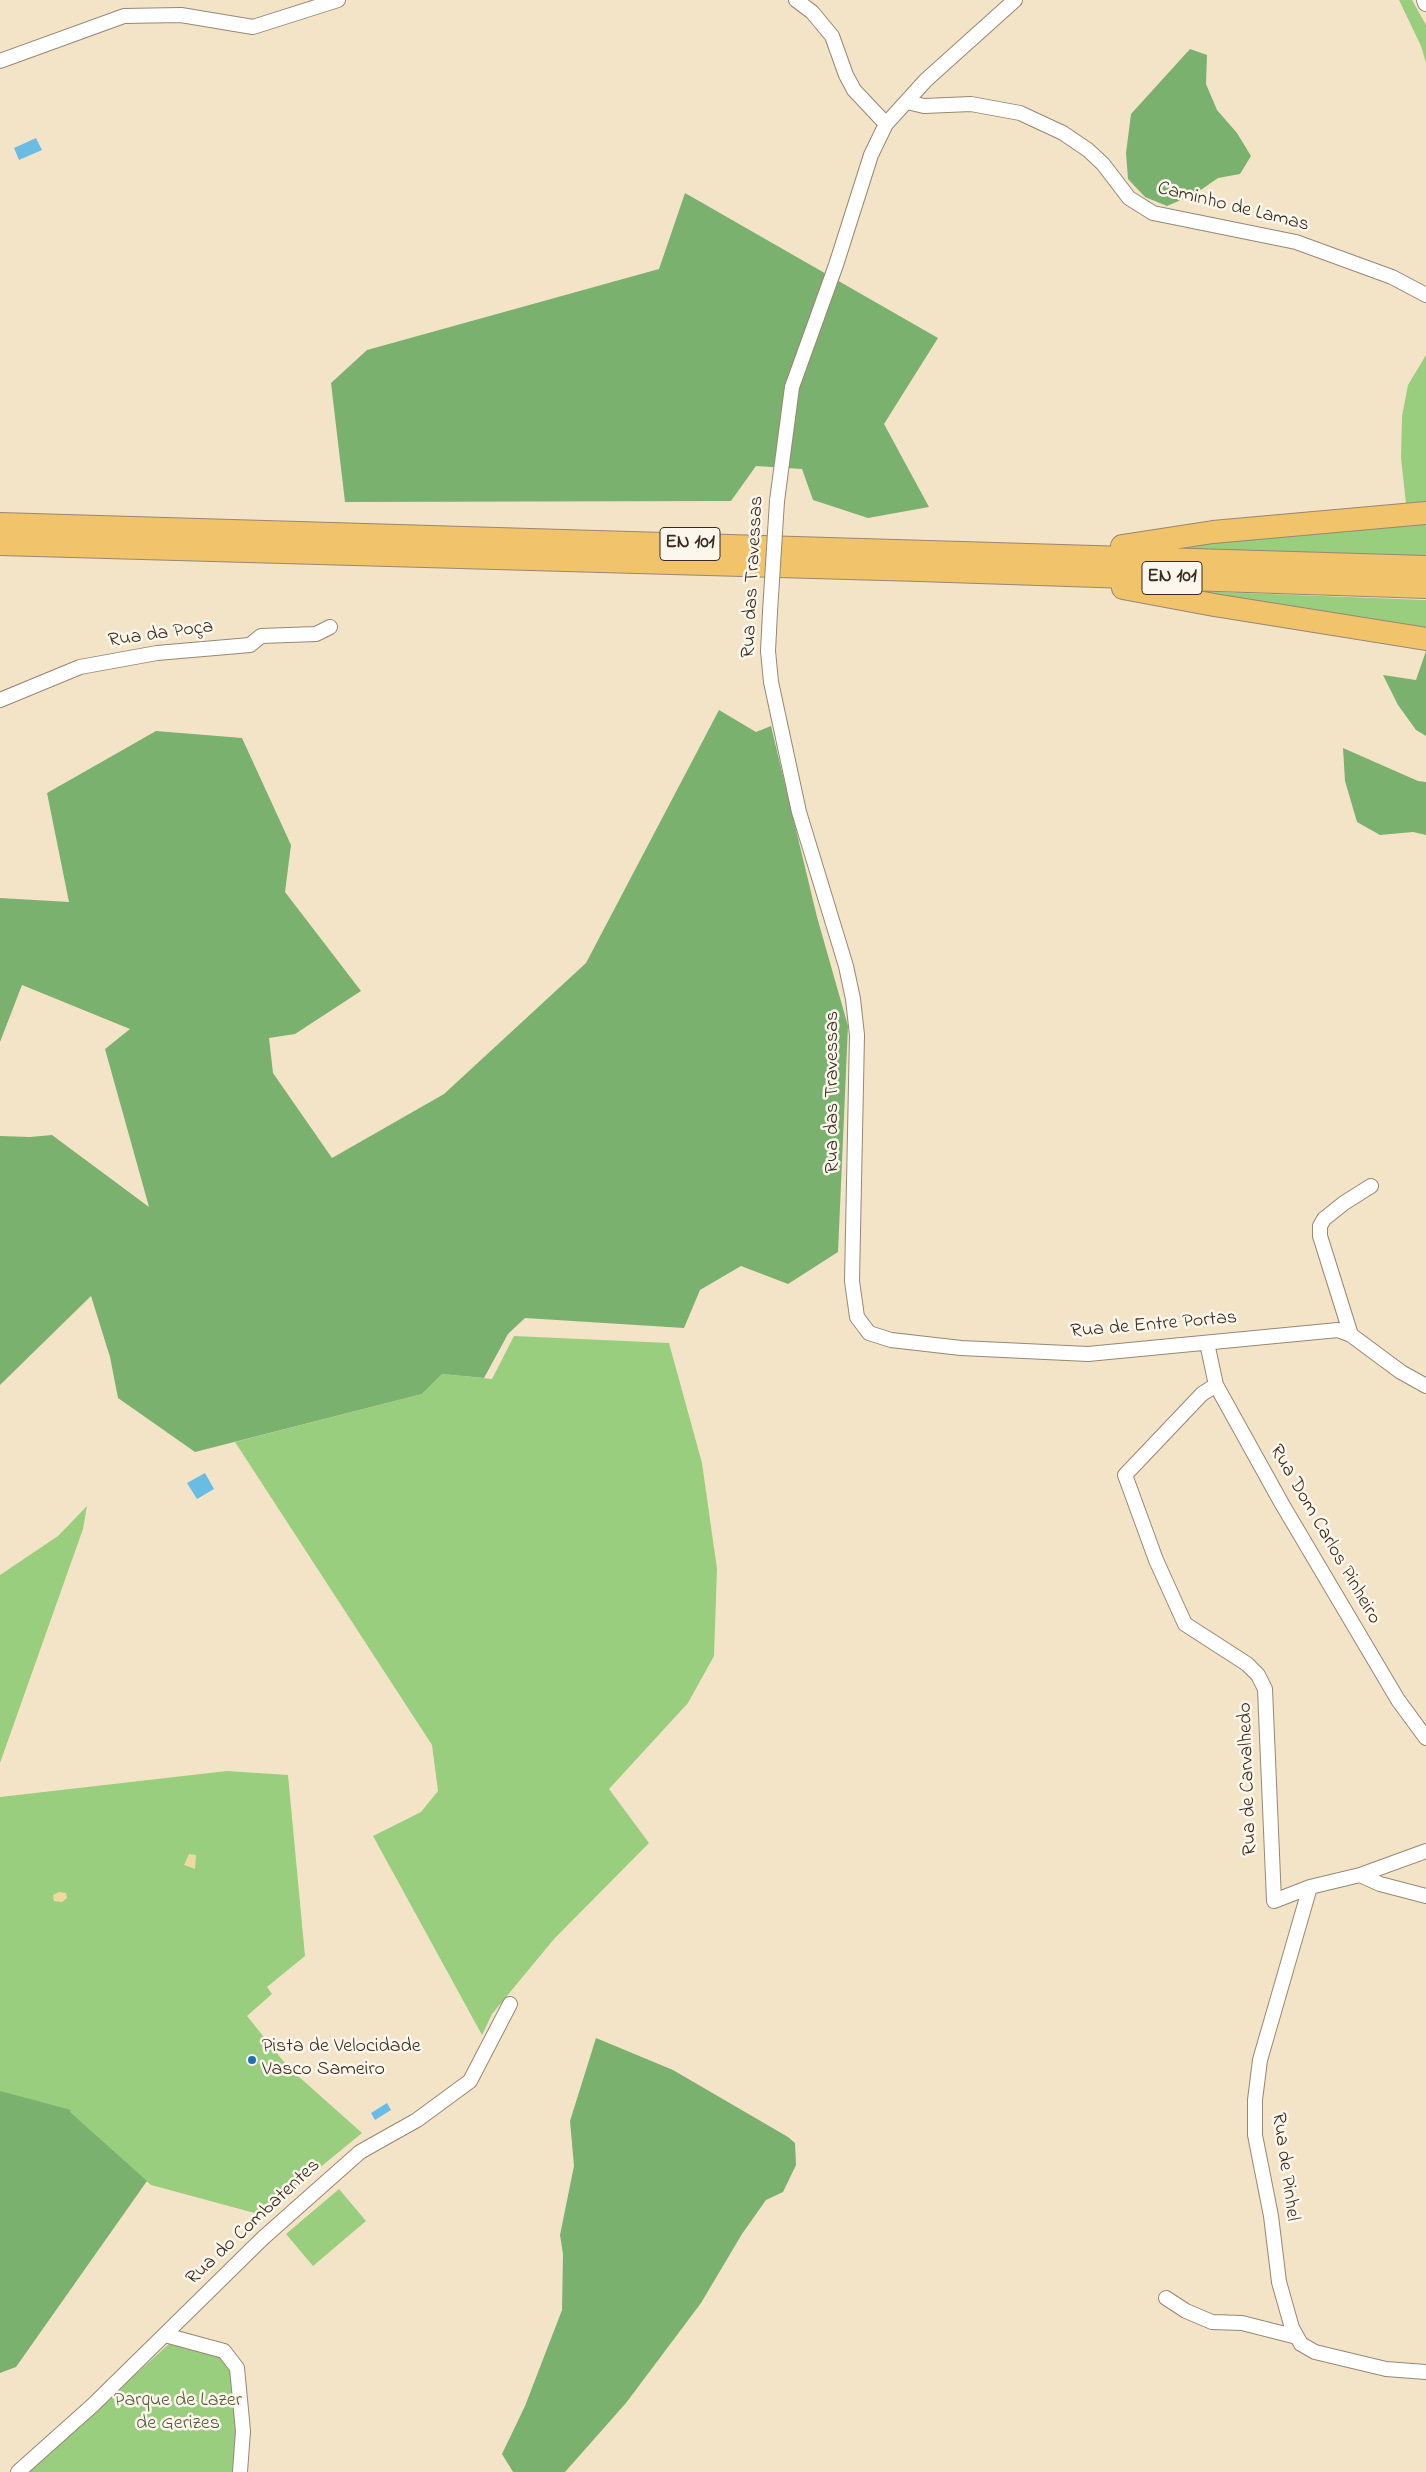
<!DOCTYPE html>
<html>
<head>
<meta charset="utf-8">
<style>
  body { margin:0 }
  canvas { display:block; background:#f3e4c8 }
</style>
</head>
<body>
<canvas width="1426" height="2472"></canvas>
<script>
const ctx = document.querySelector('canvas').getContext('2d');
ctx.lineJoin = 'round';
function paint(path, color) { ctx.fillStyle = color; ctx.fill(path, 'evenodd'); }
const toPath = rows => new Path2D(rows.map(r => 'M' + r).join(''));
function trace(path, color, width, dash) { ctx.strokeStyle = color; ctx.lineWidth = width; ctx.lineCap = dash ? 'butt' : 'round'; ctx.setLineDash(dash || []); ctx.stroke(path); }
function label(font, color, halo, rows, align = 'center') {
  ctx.font = font + ' "Indie Flower",sans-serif'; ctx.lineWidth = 5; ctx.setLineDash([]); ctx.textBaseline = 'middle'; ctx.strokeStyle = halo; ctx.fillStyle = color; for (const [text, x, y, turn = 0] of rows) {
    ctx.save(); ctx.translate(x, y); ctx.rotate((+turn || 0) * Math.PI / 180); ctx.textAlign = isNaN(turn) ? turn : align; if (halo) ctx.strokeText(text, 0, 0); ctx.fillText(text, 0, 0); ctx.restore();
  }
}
const green = toPath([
  [1399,0,1412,0,1426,25,1426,63,1421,46],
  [1426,355,1426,501,1406,504,1401,458,1402,416,1408,385],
  [1426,524,1426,557,1165,550,1217,541],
  [1165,590,1426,600,1426,630],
  [514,1336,669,1343,702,1463,717,1569,714,1656,688,1703,609,1789,649,1843,554,1939,492,2014,482,2035,373,1836,421,1812,438,1791,432,1745,235,1442,422,1394,442,1374,492,1379],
  [87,1506,83,1529,0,1763,0,1575,58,1536],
  [227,1771,288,1775,305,1956,267,1987,272,1994,247,2016,288,2067,362,2133,262,2215,151,2185,61,2108,0,2093,0,1797],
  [339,2189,366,2221,313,2266,286,2234],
  [169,2344,213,2349,231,2367,238,2423,235,2472,27,2472]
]);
const forest = toPath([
  [1190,49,1207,55,1206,84,1217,110,1237,133,1251,156,1240,174,1218,178,1195,194,1167,206,1145,197,1128,179,1126,153,1131,114],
  [685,193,938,338,884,424,929,507,868,518,813,500,802,469,756,466,731,501,345,502,331,383,367,350,659,269],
  [1426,651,1426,736,1416,730,1398,705,1383,675,1416,680],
  [719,710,756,732,771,726,817,917,848,1026,838,1252,788,1284,741,1266,700,1290,684,1328,525,1318,508,1334,484,1378,442,1374,422,1394,195,1452,118,1398,110,1357,91,1296,0,1385,0,1136,30,1137,52,1135,149,1207,105,1049,130,1029,22,985,0,1042,0,898,69,902,47,793,156,731,242,738,291,845,285,892,361,991,295,1034,269,1038,273,1073,332,1158,444,1094,586,963],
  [1343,748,1418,781,1426,782,1426,835,1413,832,1380,835,1357,822,1345,781],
  [596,2038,673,2070,788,2137,795,2143,796,2165,783,2192,766,2200,742,2234,701,2303,626,2403,565,2472,513,2472,502,2454,525,2406,562,2310,563,2254,560,2235,574,2166,570,2121],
  [0,2091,71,2110,70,2112,147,2181,16,2367,0,2373]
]);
const sand = toPath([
  [189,1854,196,1855,195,1869,184,1865],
  [59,1892,66,1893,67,1898,62,1902,54,1901,53,1895]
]);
const water = toPath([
  [36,138,42,150,19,160,14,148],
  [205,1473,214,1489,197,1499,187,1483],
  [387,2103,391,2110,375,2120,371,2113]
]);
const minor = toPath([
  [796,0,812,12,832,36,846,75,854,90,886,124],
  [0,61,124,16,181,15,253,27,338,0],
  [907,102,924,106,971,104,1020,113,1063,133,1088,150,1103,164,1129,198,1153,213,1296,242,1392,277,1426,295],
  [777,501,792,387,836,265,871,155,886,124,926,80,1015,0],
  [770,612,768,651,771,682,799,812,846,966,853,999,857,1035,852,1281,857,1317,869,1333,891,1340,961,1348,1088,1354,1338,1330,1351,1335,1401,1372,1426,1386],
  [0,700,80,667,157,653,250,645,261,636,316,634,330,627],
  [1351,1335,1320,1236,1320,1226,1324,1219,1344,1203,1371,1186],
  [1207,1343,1216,1385,1282,1504,1398,1700,1426,1738],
  [1216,1385,1202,1394,1125,1475,1156,1560,1185,1624,1247,1664,1258,1675,1265,1689,1274,1901,1310,1887,1360,1875,1426,1851],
  [1360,1875,1380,1884,1426,1896],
  [1310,1887,1260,2060,1255,2100,1255,2135,1271,2216,1279,2282,1292,2328,1301,2344,1315,2352,1386,2369,1426,2372],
  [1166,2298,1186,2311,1212,2322,1242,2323,1297,2337],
  [165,2335,224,2351,237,2368,243,2431,240,2472],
  [18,2472,93,2405,263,2238,360,2152,417,2120,470,2081,510,2004]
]);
const tertiary = toPath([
  [1425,0,1426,3]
]);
const trunk = toPath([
  [0,524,1426,567],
  [0,544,919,570,1426,587],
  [1122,546,1213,532,1426,513],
  [1123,588,1214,605,1426,639]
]);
const minorBridge = toPath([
  [770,612,777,501]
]);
const markers = [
  [252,2060,5,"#1f6fb2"]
];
const shields = [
  [690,544,60],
  [1172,578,60]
];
const shieldNames = [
  ["EN 101",690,544],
  ["EN 101",1172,578]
];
const streetNames = [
  ["Caminho de Lamas",1233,208,14],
  ["Rua das Travessas",754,577,-87],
  ["Rua da Poça",161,635,-8],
  ["Rua das Travessas",834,1092,-90],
  ["Rua de Entre Portas",1154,1326,-5],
  ["Rua Dom Carlos Pinheiro",1324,1535,60],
  ["Rua de Carvalhedo",1249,1779,-92],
  ["Rua de Pinhel",1284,2167,82],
  ["Rua do Combatentes",254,2223,-43]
];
const poiNames = [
  ["Pista de Velocidade",262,2048],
  ["Vasco Sameiro",262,2071]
];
const parkNames = [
  ["Parque de Lazer",178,2402],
  ["de Gerizes",178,2425]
];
paint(green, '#9ace7f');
paint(forest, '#7bb16e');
paint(sand, '#eeda9e');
paint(water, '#69bde5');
trace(minor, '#978773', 16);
trace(tertiary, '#978773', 18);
trace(trunk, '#978773', 24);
trace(minor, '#fff', 14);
trace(tertiary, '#fff', 16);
trace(trunk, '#f1c36a', 22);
trace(minorBridge, '#978773', 16, []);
trace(minorBridge, '#fff', 14);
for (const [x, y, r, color] of markers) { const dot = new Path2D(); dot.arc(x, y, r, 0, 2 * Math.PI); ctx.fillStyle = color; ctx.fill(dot); trace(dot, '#fbf7ec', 2); }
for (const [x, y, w] of shields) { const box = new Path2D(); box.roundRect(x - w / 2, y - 16.5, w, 33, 4); ctx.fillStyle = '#fbf7ec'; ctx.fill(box); trace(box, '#3b2a1e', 1); }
label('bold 19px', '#3b2a1e', null, shieldNames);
label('20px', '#3b2a1e', '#fbf7ec', streetNames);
label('20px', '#3b2a1e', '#fbf7ec', poiNames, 'left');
label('20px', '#585b3b', '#fbf7ec', parkNames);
</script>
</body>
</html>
